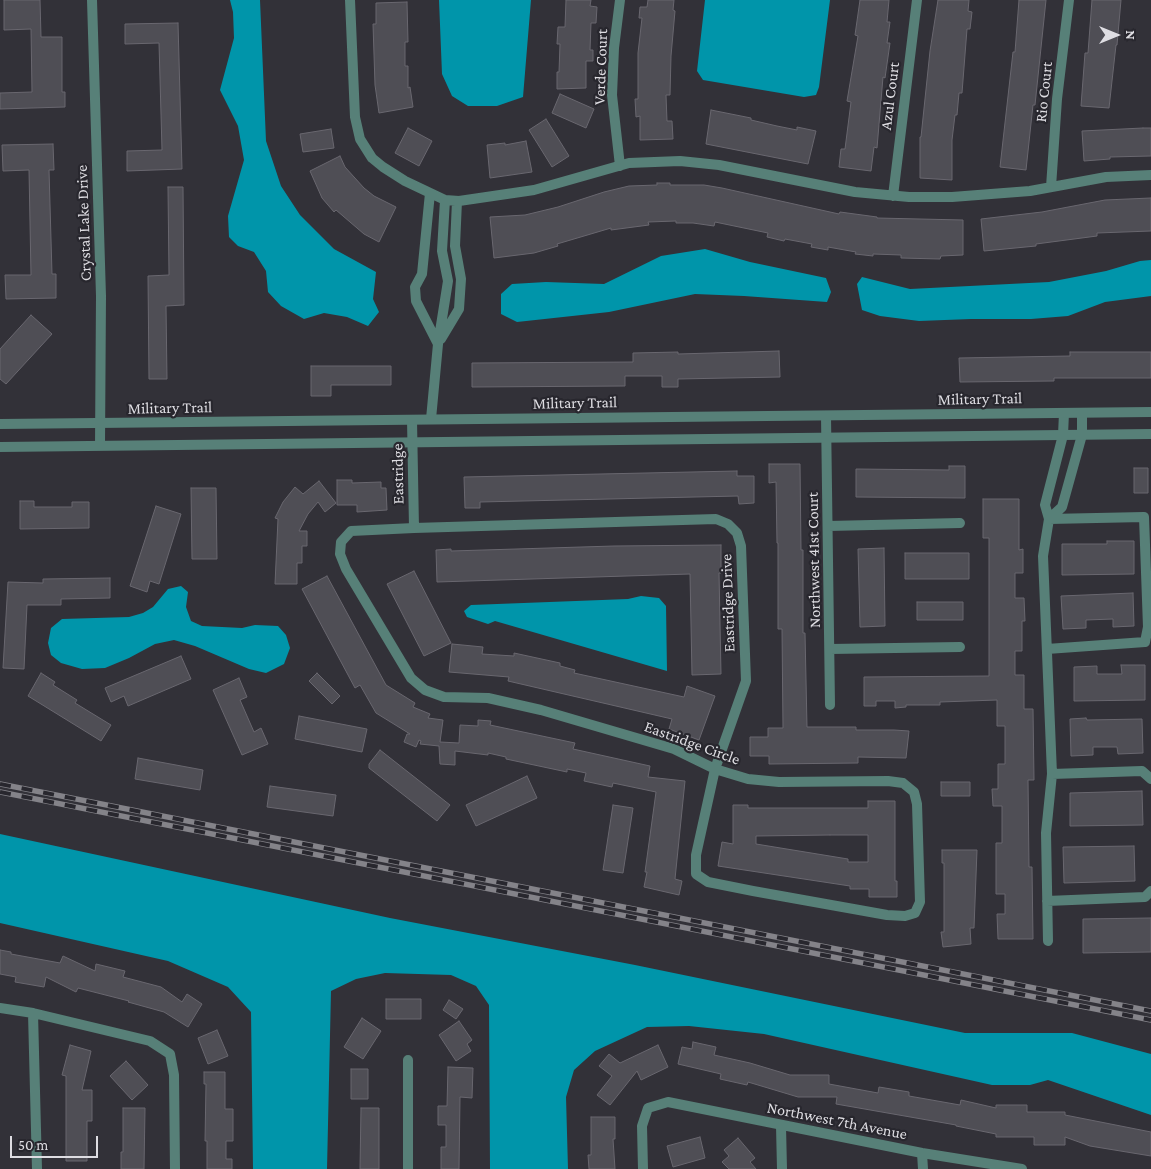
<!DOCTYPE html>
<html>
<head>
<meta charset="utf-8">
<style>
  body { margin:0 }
  #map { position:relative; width:1151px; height:1169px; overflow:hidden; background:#323138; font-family:"Crimson Pro",serif }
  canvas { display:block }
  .north { position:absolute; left:1091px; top:10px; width:50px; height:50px; -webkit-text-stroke:4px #28272e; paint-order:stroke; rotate:90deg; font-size:14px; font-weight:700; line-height:20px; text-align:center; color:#dedde2 }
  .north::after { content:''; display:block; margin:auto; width:18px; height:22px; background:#dedde2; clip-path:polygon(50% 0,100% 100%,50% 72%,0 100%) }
  .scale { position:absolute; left:10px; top:1136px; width:88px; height:22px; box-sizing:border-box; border:2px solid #dedde2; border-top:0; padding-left:6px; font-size:15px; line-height:18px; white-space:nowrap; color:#dedde2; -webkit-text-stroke:4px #28272e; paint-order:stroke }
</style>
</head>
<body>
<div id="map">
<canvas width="1151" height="1169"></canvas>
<div class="north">N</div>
<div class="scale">50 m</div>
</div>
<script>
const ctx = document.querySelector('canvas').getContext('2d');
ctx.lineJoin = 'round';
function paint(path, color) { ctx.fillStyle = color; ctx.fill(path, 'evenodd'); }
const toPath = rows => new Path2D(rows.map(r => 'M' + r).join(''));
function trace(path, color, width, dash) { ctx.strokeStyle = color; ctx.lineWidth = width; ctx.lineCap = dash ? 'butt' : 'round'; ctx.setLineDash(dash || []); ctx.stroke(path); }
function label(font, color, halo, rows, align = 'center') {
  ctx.font = font + ' "Crimson Pro",serif'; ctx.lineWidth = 4.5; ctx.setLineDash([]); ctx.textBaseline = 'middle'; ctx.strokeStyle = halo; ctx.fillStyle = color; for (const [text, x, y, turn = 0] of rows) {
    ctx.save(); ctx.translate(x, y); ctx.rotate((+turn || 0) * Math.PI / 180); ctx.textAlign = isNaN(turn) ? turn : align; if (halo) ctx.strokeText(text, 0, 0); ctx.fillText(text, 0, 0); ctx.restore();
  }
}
const water = toPath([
  [230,0,260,0,266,141,281,186,300,215,334,249,376,272,373,299,379,312,368,326,347,317,324,313,304,319,281,306,268,292,266,271,254,252,238,246,229,237,228,216,244,160,238,126,220,90,234,38,233,12],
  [439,0,531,0,523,97,497,106,468,106,452,96,442,74],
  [705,0,830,0,819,87,816,95,804,97,703,80,697,71],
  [705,249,750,262,826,278,831,292,827,302,744,296,695,294,609,312,517,322,501,314,501,294,512,284,546,282,604,284,661,256],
  [1151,260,1151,296,1105,302,1068,316,1031,319,971,319,919,321,880,316,862,310,857,284,862,277,910,289,1049,282,1106,271,1140,261],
  [181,586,188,592,186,607,191,621,202,626,242,628,255,625,278,626,286,635,290,648,284,664,266,673,249,669,195,646,174,640,155,644,129,658,105,668,82,669,61,663,51,655,48,643,51,628,62,619,129,617,143,613,153,607,168,589],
  [641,596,659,598,666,606,667,671,495,621,488,624,467,617,464,611,471,605,628,599],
  [0,834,390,918,635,965,965,1033,1072,1033,1151,1054,1151,1115,1048,1080,1030,1085,992,1085,764,1034,689,1026,647,1027,595,1051,574,1070,566,1097,568,1169,490,1169,489,1005,476,986,451,975,385,973,356,979,331,991,327,1169,253,1169,251,1012,228,987,168,961,0,923]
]);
const building = toPath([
  [4,0,40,0,41,37,62,37,62,92,65,92,65,107,0,109,0,93,32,92,31,29,4,30,4,0],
  [566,0,591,0,590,6,597,7,596,23,591,23,590,50,593,50,593,61,586,61,586,88,557,89,557,72,559,72,560,44,557,44,558,27,565,27,566,0],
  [648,0,674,0,673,10,675,11,671,56,670,95,666,95,667,121,672,121,673,139,640,140,640,116,636,117,635,99,638,99,638,53,642,18,639,18,640,7,647,7,648,0],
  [860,0,889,0,887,22,890,22,887,43,890,43,885,78,883,77,877,148,874,147,871,171,839,167,841,149,845,149,851,102,847,101,858,36,855,35,860,0],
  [938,0,969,0,968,11,972,12,970,29,967,29,962,93,959,93,957,115,955,115,952,140,952,180,920,178,920,137,921,137,930,51,938,0],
  [1019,0,1046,0,1035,105,1033,105,1026,170,1000,167,1013,52,1015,52,1019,0],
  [1092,0,1121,0,1117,45,1116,45,1109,108,1081,106,1085,53,1088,53,1092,0],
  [407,2,408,42,405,42,405,66,408,66,408,88,410,87,413,107,379,113,375,85,373,24,376,24,376,3,407,2],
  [178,23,182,169,127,171,127,151,162,150,159,43,125,44,125,24,178,23],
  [560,94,594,109,586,128,552,113,560,94],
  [711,110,751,118,751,120,777,126,797,130,797,127,816,131,808,164,706,144,711,110],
  [546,119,569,156,552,167,529,130,546,119],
  [408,128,432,141,419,166,395,153,408,128],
  [1143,128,1151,128,1151,156,1110,157,1110,159,1084,161,1082,131,1143,128],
  [331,129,334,148,303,152,300,134,331,129],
  [526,141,532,172,490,178,487,145,505,143,505,145,526,141],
  [53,144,54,170,49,170,52,274,56,274,56,298,6,299,5,275,31,275,29,170,3,171,2,145,53,144],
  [340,156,345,167,364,188,374,196,396,207,379,242,364,234,336,210,334,212,322,198,310,171,340,156],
  [657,183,670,183,670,185,704,185,722,188,839,214,840,212,877,217,877,218,963,220,963,255,941,256,940,259,901,258,901,255,873,254,873,256,855,254,856,252,828,247,828,250,811,247,812,244,785,239,784,241,767,237,768,233,715,222,714,226,693,223,676,223,676,221,648,222,649,225,611,230,611,228,557,244,558,246,534,253,494,258,490,217,525,215,558,207,604,192,629,186,657,185,657,183],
  [168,187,183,187,184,305,166,306,167,379,149,379,148,276,169,275,168,187],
  [1151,198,1151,231,1097,233,1097,236,1036,244,1036,246,984,251,981,219,1042,212,1105,200,1151,198],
  [31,315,52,334,6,384,0,379,0,349,31,315],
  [779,351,780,377,678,379,678,387,662,387,662,376,625,376,625,386,472,387,472,363,633,362,633,353,678,352,678,354,779,351],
  [1070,352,1151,352,1151,378,1054,378,1054,381,960,382,959,358,1070,356,1070,352],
  [311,366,391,366,391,385,331,385,331,396,311,396,311,366],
  [769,464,800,464,801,550,803,550,803,633,805,633,807,727,856,727,856,730,894,730,909,731,906,758,858,757,858,763,769,764,769,756,750,756,750,737,768,737,768,728,783,728,782,629,778,629,778,543,777,543,776,482,769,483,769,464],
  [949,466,965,466,965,498,856,497,856,469,949,470,949,466],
  [1134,468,1148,468,1148,493,1134,493,1134,468],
  [737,471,737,476,754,476,754,503,739,504,738,496,480,502,480,508,465,508,464,477,737,471],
  [337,480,352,480,352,483,381,482,381,488,386,488,387,510,357,512,357,505,337,505,337,480],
  [319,481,336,503,325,512,318,502,308,514,299,531,307,531,307,546,302,546,302,563,297,563,297,584,275,584,278,519,275,518,283,502,295,487,303,494,319,481],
  [191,488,216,488,217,559,192,559,191,488],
  [983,499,1019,499,1019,550,1023,549,1023,573,1015,573,1015,598,1024,598,1025,621,1022,621,1022,651,1015,651,1015,675,1024,675,1024,709,1033,709,1034,780,1028,780,1029,867,1032,867,1033,939,998,939,997,914,1005,914,1005,894,996,894,996,843,1002,843,1002,806,993,806,992,789,998,789,998,764,1005,764,1005,726,997,726,997,700,940,702,940,705,906,705,906,707,895,708,895,701,876,701,876,706,864,706,864,677,989,676,989,538,983,538,983,499],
  [20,501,34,501,34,507,72,507,72,502,89,502,89,528,20,529,20,501],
  [156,506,181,514,159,584,150,581,147,592,130,586,156,506],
  [1107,541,1134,541,1134,574,1062,575,1062,544,1107,544,1107,541],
  [721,545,721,573,719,573,721,674,692,675,690,574,437,582,436,550,451,549,451,551,614,546,721,545],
  [884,548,885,626,860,627,858,549,884,548],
  [905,553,969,553,969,579,905,579,905,553],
  [414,571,451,643,424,656,387,584,414,571],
  [327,576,386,685,415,703,413,707,430,714,428,718,443,720,440,742,459,743,460,725,478,726,478,720,491,721,490,725,575,743,573,749,650,766,648,777,685,781,675,879,682,881,679,895,644,887,647,872,645,872,656,792,613,783,612,787,584,781,586,773,567,769,567,772,506,759,506,757,488,753,488,755,455,751,455,765,440,764,439,746,420,744,421,741,419,740,416,747,404,742,407,734,410,734,376,713,360,685,355,688,302,589,327,576],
  [110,578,110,598,61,599,61,605,27,605,24,669,3,668,8,582,43,583,43,579,110,578],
  [1133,593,1134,626,1113,627,1113,619,1086,620,1086,628,1063,629,1061,596,1133,593],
  [917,602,963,602,963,620,917,620,917,602],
  [452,644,483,647,482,654,514,656,514,653,560,663,560,666,575,670,574,673,684,697,687,686,715,696,699,740,669,729,672,719,508,681,509,677,449,672,452,644],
  [181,656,191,679,128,706,124,696,111,702,105,688,181,656],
  [1121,665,1145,665,1145,700,1074,701,1074,667,1097,666,1097,674,1122,674,1121,665],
  [41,673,55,682,53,685,77,700,75,703,111,725,101,741,28,696,41,673],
  [317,673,340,696,332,704,309,681,317,673],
  [239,678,247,697,240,700,254,732,261,728,268,744,242,755,213,690,239,678],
  [299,716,367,729,362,752,295,739,299,716],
  [1086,718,1087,720,1142,719,1143,753,1118,754,1117,747,1093,747,1093,755,1071,756,1070,719,1086,718],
  [380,750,450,805,437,821,369,768,369,764,380,750],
  [138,758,203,770,200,790,135,779,138,758],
  [527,776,537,798,476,826,466,805,527,776],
  [941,782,970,782,970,796,941,796,941,782],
  [270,786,336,795,333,816,267,807,270,786],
  [1142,791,1143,825,1070,826,1070,793,1142,791],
  [868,801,895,801,895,881,897,881,897,897,869,897,869,889,850,889,850,886,718,866,722,842,733,844,733,805,748,805,748,808,868,808,868,801],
  [830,835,868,835,868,862,848,862,848,859,756,844,756,836,830,835],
  [613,805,633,808,623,873,603,870,613,805],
  [1134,846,1135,881,1064,883,1063,847,1134,846],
  [942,850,977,850,974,928,970,928,971,944,943,947,941,932,944,932,944,863,942,863,942,850],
  [1151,918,1151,952,1083,953,1083,919,1151,918],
  [0,950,11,952,11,954,60,963,63,956,95,971,96,964,125,971,123,977,161,987,182,1002,187,994,202,1004,188,1027,164,1012,128,1002,129,1001,78,988,76,992,46,977,44,987,15,982,16,977,0,974,0,950],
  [386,999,421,999,421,1019,386,1019,386,999],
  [449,1000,463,1009,456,1019,443,1010,449,1000],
  [362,1018,381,1031,363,1059,344,1047,362,1018],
  [459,1021,472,1040,467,1044,471,1051,456,1061,439,1035,459,1021],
  [217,1030,228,1056,208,1064,198,1038,217,1030],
  [693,1042,716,1047,714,1055,750,1063,790,1075,829,1075,829,1084,878,1093,879,1087,909,1092,909,1096,960,1105,961,1100,996,1108,996,1105,1027,1105,1027,1112,1065,1112,1065,1115,1151,1132,1151,1156,1090,1146,1065,1137,1065,1145,1034,1145,1034,1137,996,1137,996,1134,956,1126,956,1125,836,1104,837,1097,798,1097,748,1082,747,1085,720,1079,721,1074,678,1064,682,1047,692,1049,693,1042],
  [70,1045,91,1051,82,1090,92,1090,92,1121,87,1121,87,1161,66,1161,66,1076,62,1075,70,1045],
  [658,1045,668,1067,641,1080,637,1071,610,1105,597,1095,612,1076,599,1066,609,1054,620,1063,658,1045],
  [126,1061,148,1085,132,1100,110,1076,126,1061],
  [448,1067,473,1068,472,1098,460,1097,459,1169,441,1169,441,1147,446,1147,446,1125,438,1125,438,1106,447,1106,448,1067],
  [351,1069,368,1069,368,1099,351,1099,351,1069],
  [204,1072,225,1072,225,1109,233,1109,233,1141,226,1141,226,1159,232,1159,232,1169,207,1169,207,1141,205,1141,206,1084,204,1084,204,1072],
  [123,1108,145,1108,144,1169,121,1169,121,1152,123,1152,123,1108],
  [361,1108,379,1108,379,1169,360,1169,361,1108],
  [591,1117,615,1117,615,1139,613,1139,615,1169,589,1169,588,1155,591,1155,591,1117],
  [700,1137,705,1158,673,1167,667,1146,700,1137],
  [738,1138,755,1158,750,1162,756,1169,729,1169,722,1162,729,1156,724,1150,738,1138]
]);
const minor = toPath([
  [92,0,101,296,100,445],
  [350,0,355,117,360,139,372,158,383,167,405,181,445,200,442,251,448,281,438,344,431,419],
  [620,166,612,95,614,48,620,0],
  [1051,187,1057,99,1069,0],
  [430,193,422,274,415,287,416,301,438,344],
  [893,196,917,0],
  [445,200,459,201,534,190,629,163,680,161,719,165,855,192,909,197,952,197,1030,191,1106,177,1151,175],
  [441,339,459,309,461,279,455,246,457,201],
  [826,416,830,705],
  [412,420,414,528],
  [1049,519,1062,507,1082,435,1082,413],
  [828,526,960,523],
  [414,528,351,531,341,542,340,554,346,569,411,678,425,690,444,697,488,698,541,710,674,749,715,769,748,779,779,782,888,781,903,783,914,792,917,804,920,902,915,913,905,916,887,915,753,891,708,882,696,874,696,855,715,769,746,681,741,546,737,533,728,524,716,519,414,528],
  [830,649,960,647],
  [1047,649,1145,642,1148,627,1144,517,1049,519],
  [1052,774,1142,771,1151,779],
  [1047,901,1145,897,1151,891],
  [1048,941,1046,833,1052,774,1043,556,1049,519,1045,505,1063,435,1064,413],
  [0,1008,33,1013,150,1041,170,1054,174,1075,175,1169],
  [33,1013,37,1169],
  [408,1060,408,1169],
  [781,1126,782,1169],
  [922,1153,923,1169],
  [643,1169,642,1126,648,1108,668,1102,922,1153,1022,1169]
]);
const tertiary = toPath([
  [0,424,1151,412],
  [0,447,1151,434]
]);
const rail = toPath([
  [0,784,1151,1011],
  [0,792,1151,1020]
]);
const streetNames = [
  ["Verde Court",601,67,-88],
  ["Rio Court",1044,92,-84],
  ["Azul Court",890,96,-83],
  ["Crystal Lake Drive",84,223,-92],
  ["Military Trail",980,399,-1],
  ["Military Trail",575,403,-1],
  ["Military Trail",170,408,-1],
  ["Eastridge",398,474,-91],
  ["Northwest 41st Court",814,560,-91],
  ["Eastridge Drive",728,603,-92],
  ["Eastridge Circle",692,743,20],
  ["Northwest 7th Avenue",837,1121,11]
];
paint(water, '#0095aa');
paint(building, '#4f4e55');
trace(building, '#69676f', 1);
trace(minor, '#578078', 10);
trace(tertiary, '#578078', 10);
trace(rail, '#848389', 5.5);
trace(rail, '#28272e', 4, [11]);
label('16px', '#dedde2', '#28272e', streetNames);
</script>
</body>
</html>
